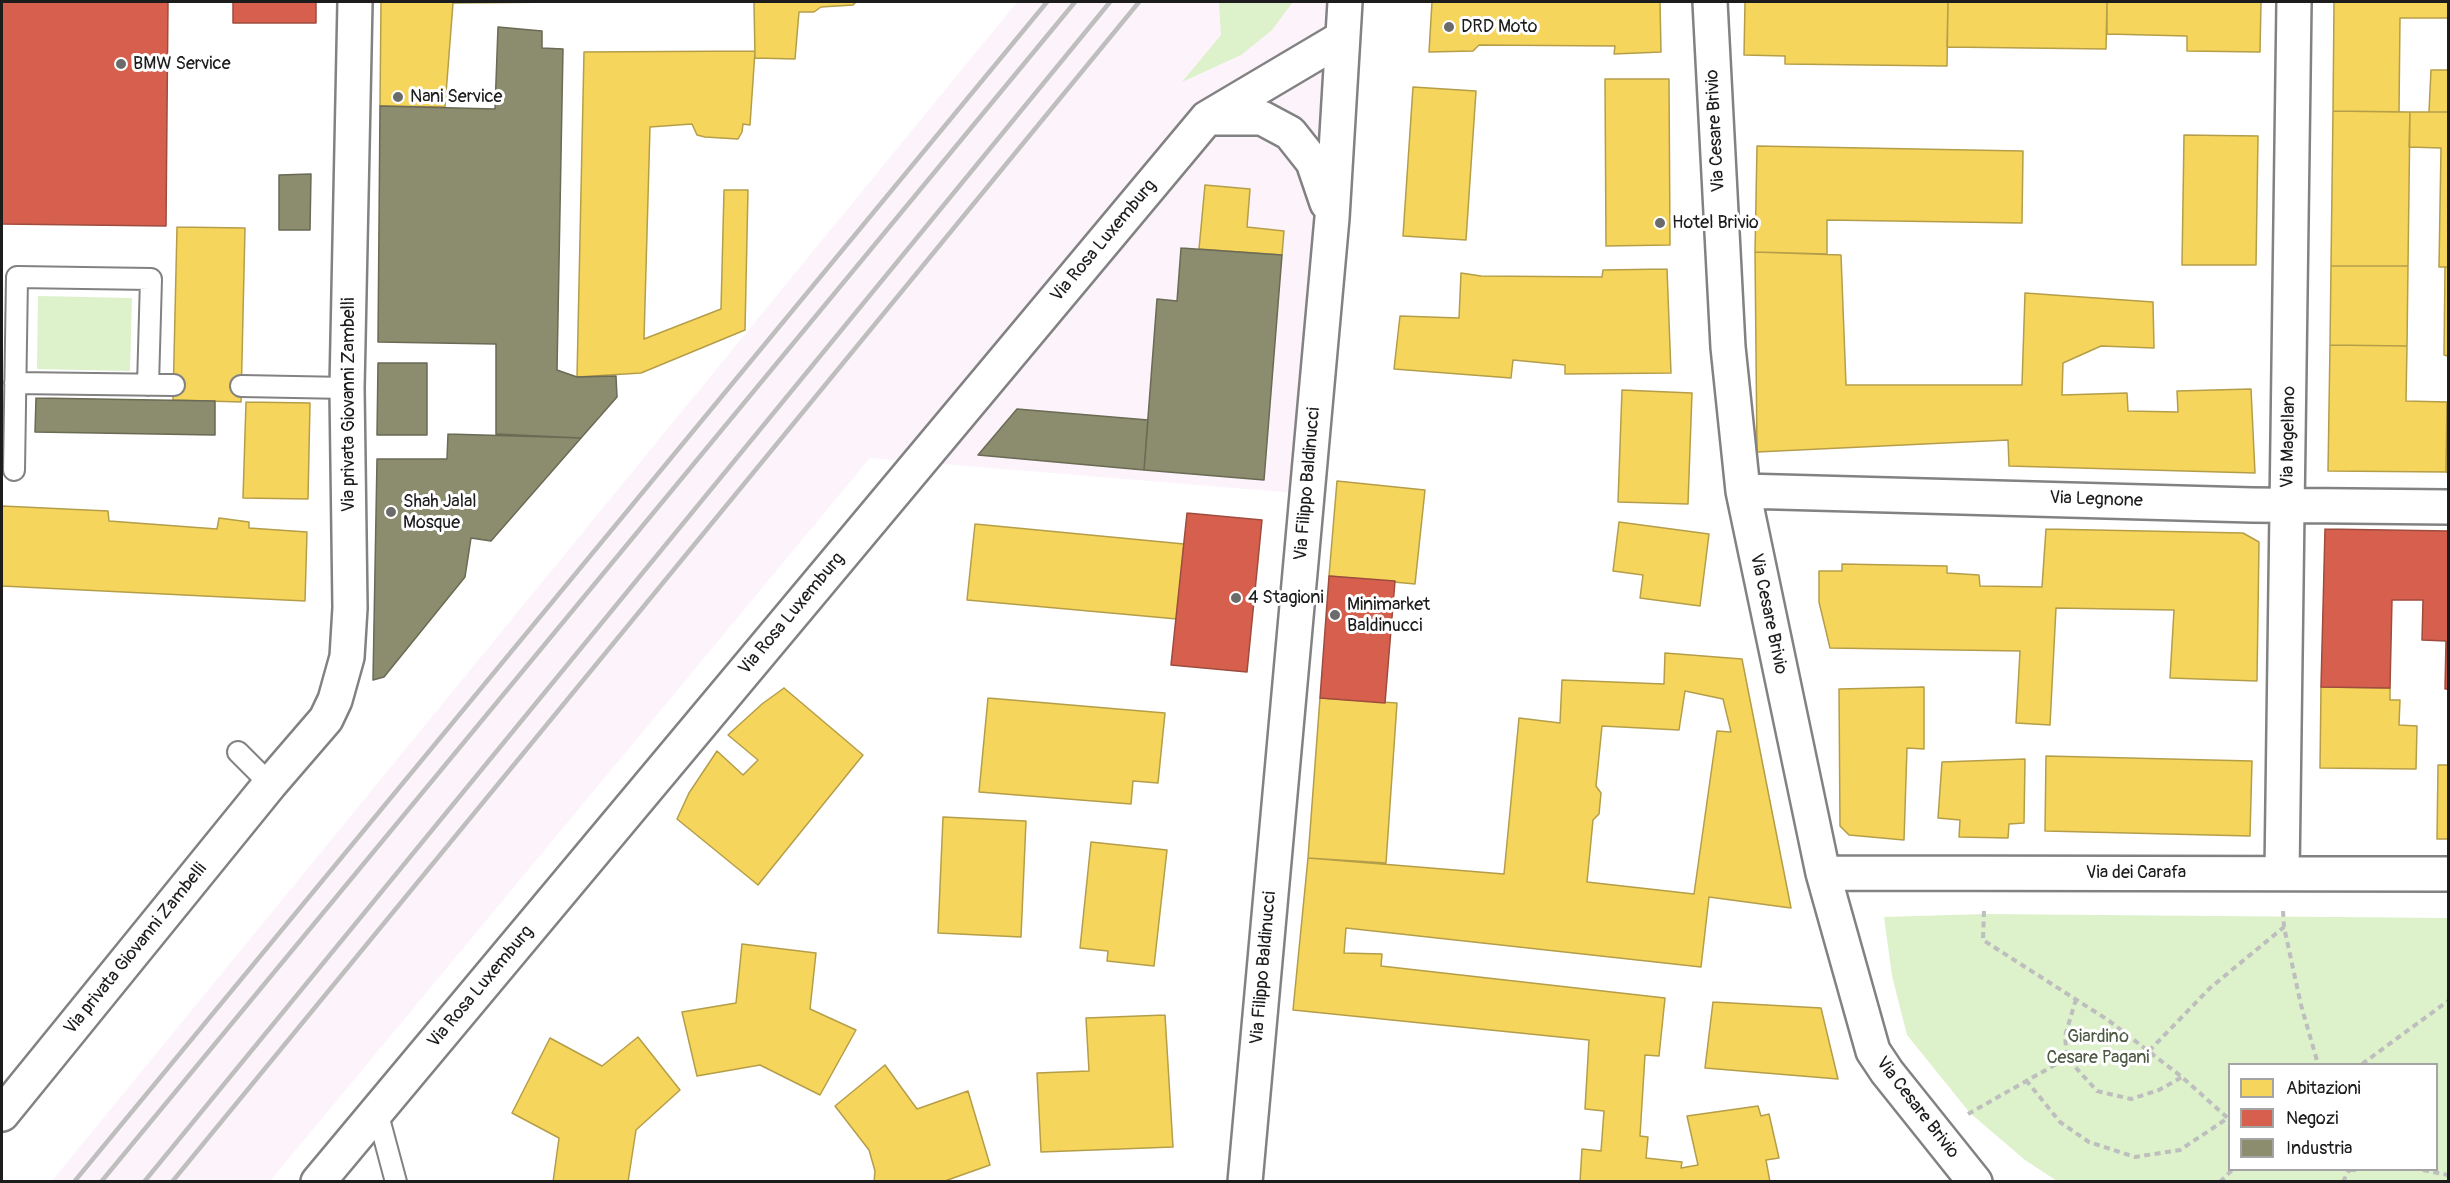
<!DOCTYPE html>
<html>
<head>
<meta charset="utf-8">
<style>
  body { margin:0 }
  #map { position:relative; width:2450px; height:1183px; overflow:hidden; background:#fff; font-family:Pangolin,sans-serif }
  canvas { display:block }
  .frame { position:absolute; inset:0; border:3px solid #1c1c1c; pointer-events:none }
  .legend { position:absolute; left:2228px; top:1063px; width:210px; height:108px; box-sizing:border-box; background:#fff; border:2px solid #a4a4a4; margin:0; padding:8px 10px; list-style:none; font-size:18px; color:#1c1c1c }
  .legend li { display:flex; align-items:center; gap:12px; height:30px }
  .legend b { width:30px; border:2px solid #a4a4a4 }
</style>
</head>
<body>
<div id="map">
<canvas width="2450" height="1183"></canvas>
<div class="frame"></div>
<ul class="legend">
<li><b style="height:16px;background:#f6d55c"></b>Abitazioni</li>
<li><b style="height:16px;background:#d6604d"></b>Negozi</li>
<li><b style="height:16px;background:#8c8c6e"></b>Industria</li>
</ul>
</div>
<script>
const ctx = document.querySelector('canvas').getContext('2d');
ctx.lineJoin = 'round';
function paint(path, color) { ctx.fillStyle = color; ctx.fill(path, 'evenodd'); }
const toPath = rows => new Path2D(rows.map(r => 'M' + r).join(''));
function trace(path, color, width, dash) { ctx.strokeStyle = color; ctx.lineWidth = width; ctx.lineCap = dash ? 'butt' : 'round'; ctx.setLineDash(dash || []); ctx.stroke(path); }
function label(font, color, halo, rows, align = 'center') {
  ctx.font = font + ' Pangolin,sans-serif'; ctx.lineWidth = 6; ctx.setLineDash([]); ctx.textBaseline = 'middle'; ctx.strokeStyle = halo; ctx.fillStyle = color; for (const [text, x, y, turn = 0] of rows) {
    ctx.save(); ctx.translate(x, y); ctx.rotate((+turn || 0) * Math.PI / 180); ctx.textAlign = isNaN(turn) ? turn : align; if (halo) ctx.strokeText(text, 0, 0); ctx.fillText(text, 0, 0); ctx.restore();
  }
}
const built = toPath([
  [1017,2,1335,2,1294,493,870,458,270,1181,51,1182]
]);
const green = toPath([
  [1219,2,1292,3,1272,30,1241,55,1182,82,1221,35],
  [38,296,132,298,130,371,37,369],
  [1984,914,2448,918,2448,1181,2057,1181,2025,1160,1970,1113,1907,1035,1892,976,1884,917],
  [2436,1064,2436,1170,2230,1170,2230,1064]
]);
const homes = toPath([
  [381,2,563,2,453,3,445,107,380,106,381,2],
  [754,2,856,2,853,5,821,7,814,12,799,12,795,59,755,58,754,2],
  [1432,2,1660,2,1661,52,1614,54,1615,46,1479,45,1473,51,1429,52,1432,2],
  [1745,2,1948,2,1947,66,1785,64,1785,56,1744,55,1745,2],
  [1948,2,2107,2,2106,49,1947,47,1948,2],
  [2107,2,2261,2,2260,52,2187,51,2187,36,2107,34,2107,2],
  [2334,2,2448,2,2448,18,2400,18,2399,112,2333,111,2334,2],
  [755,51,750,125,743,124,742,132,738,139,705,137,697,135,692,124,650,127,644,339,721,309,724,190,748,190,745,330,641,373,577,377,584,52,755,51],
  [2431,70,2448,70,2448,112,2429,112,2431,70],
  [1605,79,1669,79,1670,245,1606,246,1605,79],
  [1413,87,1476,91,1466,240,1403,236,1413,87],
  [2333,111,2410,112,2408,266,2331,266,2333,111],
  [2410,112,2448,112,2448,267,2439,267,2441,148,2409,147,2410,112],
  [2184,135,2258,136,2256,265,2182,265,2184,135],
  [1757,146,2023,151,2022,223,1827,220,1827,254,1755,252,1757,146],
  [1205,185,1250,189,1247,227,1284,231,1282,255,1199,249,1205,185],
  [177,227,245,228,241,402,173,400,177,227],
  [1755,252,1841,255,1846,385,2022,385,2025,293,2153,302,2154,348,2101,346,2063,363,2062,395,2127,393,2128,411,2178,412,2177,391,2251,389,2255,473,2009,466,2008,440,1757,452,1755,252],
  [2331,266,2408,266,2407,346,2330,345,2331,266],
  [2445,267,2448,267,2448,356,2444,355,2445,267],
  [1667,269,1671,373,1565,374,1565,365,1513,360,1511,378,1394,369,1400,316,1459,318,1461,273,1481,276,1602,277,1603,270,1667,269],
  [2330,345,2407,346,2406,401,2447,402,2446,472,2328,471,2330,345],
  [1622,390,1692,393,1688,504,1618,502,1622,390],
  [246,402,310,403,308,499,243,498,246,402],
  [2447,402,2448,402,2448,473,2446,472,2447,402],
  [1337,481,1425,490,1415,584,1329,576,1337,481],
  [2,506,108,511,109,521,217,529,219,518,249,522,249,528,307,532,305,601,2,586,2,506],
  [1619,522,1709,534,1700,606,1640,598,1643,575,1613,571,1619,522],
  [975,524,1184,544,1177,619,967,600,975,524],
  [2046,529,2243,533,2259,542,2257,681,2170,678,2174,610,2056,608,2050,725,2016,723,2020,651,1830,648,1819,602,1819,571,1842,571,1842,564,1947,566,1947,573,1979,575,1980,586,2042,587,2046,529],
  [1665,653,1742,659,1791,908,1709,897,1701,967,1346,928,1344,953,1382,954,1381,966,1665,998,1659,1056,1645,1055,1640,1136,1648,1137,1646,1158,1682,1162,1681,1168,1698,1165,1687,1116,1758,1106,1761,1116,1769,1114,1779,1158,1766,1160,1770,1182,1580,1182,1582,1149,1601,1151,1604,1111,1585,1109,1589,1040,1293,1010,1308,858,1504,874,1519,718,1560,723,1562,680,1664,684,1665,653],
  [1685,691,1723,699,1731,732,1717,731,1694,894,1587,882,1593,820,1599,814,1601,793,1596,786,1602,726,1679,730,1685,691],
  [1924,687,1924,749,1907,748,1904,840,1849,835,1840,826,1839,689,1924,687],
  [2321,687,2390,688,2390,700,2400,700,2399,725,2417,726,2416,769,2320,768,2321,687],
  [784,688,863,755,758,885,677,819,689,793,717,751,743,775,758,760,728,735,762,704,784,688],
  [988,698,1165,713,1158,783,1133,781,1131,804,979,792,988,698],
  [1320,698,1397,703,1386,863,1308,858,1320,698],
  [2046,756,2252,761,2250,836,2045,831,2046,756],
  [2025,759,2024,823,2009,824,2008,838,1959,837,1960,820,1938,818,1942,762,2025,759],
  [2438,765,2448,765,2448,839,2437,839,2438,765],
  [943,817,1026,821,1021,937,938,933,943,817],
  [1091,842,1167,850,1154,966,1107,961,1108,951,1080,948,1091,842],
  [742,944,816,953,810,1009,856,1030,820,1095,760,1065,697,1076,682,1012,736,1003,742,944],
  [1713,1002,1821,1008,1838,1079,1705,1068,1713,1002],
  [1165,1015,1173,1147,1041,1152,1037,1073,1089,1071,1086,1018,1165,1015],
  [638,1037,680,1090,636,1130,628,1182,553,1182,559,1138,512,1113,550,1038,602,1066,638,1037],
  [885,1065,917,1109,968,1091,990,1165,942,1182,874,1182,875,1171,869,1150,835,1106,885,1065]
]);
const shops = toPath([
  [2,2,168,2,166,226,2,224,2,2],
  [233,2,316,2,316,23,233,23,233,2],
  [1187,513,1262,520,1247,672,1171,665,1187,513],
  [2325,529,2448,531,2448,689,2445,689,2446,641,2422,640,2423,600,2392,600,2390,688,2321,687,2325,529],
  [1329,576,1395,581,1385,703,1320,698,1329,576]
]);
const industry = toPath([
  [498,27,542,31,542,48,563,49,557,370,577,377,616,376,617,397,581,438,496,434,496,344,378,342,380,106,495,109,498,27],
  [311,174,310,230,279,230,279,175,311,174],
  [1181,248,1282,255,1264,480,1144,470,1157,299,1177,301,1181,248],
  [378,363,427,363,427,435,377,435,378,363],
  [36,398,215,401,215,435,35,432,36,398],
  [1017,409,1148,420,1144,470,978,455,1017,409],
  [448,434,581,438,491,541,471,538,465,577,384,677,373,680,377,459,447,459,448,434]
]);
const path = toPath([
  [1984,911,1983,940,2108,1020,2182,1077,2230,1120],
  [2283,911,2284,927,2301,1005,2318,1064],
  [2076,999,2065,1036,2067,1058,2097,1091,2131,1099,2159,1090,2182,1077],
  [2149,1051,2210,988,2284,927],
  [2362,1064,2448,1001],
  [2026,1080,2060,1122,2089,1142,2135,1157,2180,1150,2228,1118],
  [1968,1114,2067,1058],
  [2350,1170,2358,1170],
  [2423,1170,2448,1175],
  [2220,1182,2232,1170],
  [2343,1182,2349,1170]
]);
const lane = toPath([
  [15,383,174,385],
  [241,386,347,388],
  [14,470,17,277,151,279,148,385],
  [238,752,270,784],
  [377,1111,396,1182]
]);
const street = toPath([
  [1710,2,1728,347,1743,491,1823,873,1873,1051,1887,1072,1975,1182],
  [1207,118,1262,118,1290,133,1313,162,1327,203],
  [1743,491,2252,505,2448,507],
  [1823,873,2448,874],
  [2282,873,2294,2],
  [2,1114,270,784,326,719,335,700,347,657,350,608,347,388,355,2],
  [318,1182,1207,118,1342,38],
  [1245,1182,1332,218,1345,2]
]);
const rail = toPath([
  [74,1182,1047,2],
  [101,1182,1075,2],
  [144,1182,1110,2],
  [172,1182,1139,2]
]);
const markers = [
  [1449,27,6,"#6b6b6b"],
  [121,64,6,"#6b6b6b"],
  [398,97,6,"#6b6b6b"],
  [1660,223,6,"#6b6b6b"],
  [391,512,6,"#6b6b6b"],
  [1236,598,6,"#6b6b6b"],
  [1335,615,6,"#6b6b6b"]
];
const poiNames = [
  ["DRD Moto",1461,27],
  ["BMW Service",133,64],
  ["Nani Service",410,97],
  ["Hotel Brivio",1672,223],
  ["Shah Jalal",403,502],
  ["Mosque",403,523],
  ["4 Stagioni",1248,598],
  ["Minimarket",1347,605],
  ["Baldinucci",1347,626]
];
const streetNames = [
  ["Via Cesare Brivio",1716,131,-93],
  ["Via Rosa Luxemburg",1104,241,-50],
  ["Via privata Giovanni Zambelli",349,405,-90],
  ["Via Magellano",2289,437,-89],
  ["Via Filippo Baldinucci",1308,484,-85],
  ["Via Legnone",2096,500,2],
  ["Via Rosa Luxemburg",792,614,-50],
  ["Via Cesare Brivio",1768,614,78],
  ["Via dei Carafa",2136,873],
  ["Via privata Giovanni Zambelli",136,949,-51],
  ["Via Filippo Baldinucci",1264,968,-85],
  ["Via Rosa Luxemburg",481,987,-50],
  ["Via Cesare Brivio",1917,1108,52]
];
const parkNames = [
  ["Giardino",2098,1037],
  ["Cesare Pagani",2098,1058]
];
paint(built, '#fcf4fa');
paint(green, '#ddf1cb');
paint(homes, '#f6d55c');
trace(homes, '#b59e49', 1.5);
paint(shops, '#d6604d');
trace(shops, '#9e4c3e', 1.5);
paint(industry, '#8c8c6e');
trace(industry, '#6a6a55', 1.5);
trace(lane, '#828282', 24);
trace(street, '#828282', 38);
trace(path, '#bebebe', 4, [6, 4.5]);
trace(lane, '#fff', 20);
trace(street, '#fff', 33);
trace(rail, '#bebebe', 4.5);
for (const [x, y, r, color] of markers) { const dot = new Path2D(); dot.arc(x, y, r, 0, 2 * Math.PI); ctx.fillStyle = color; ctx.fill(dot); trace(dot, '#fff', 2); }
label('18px', '#1c1c1c', '#fff', poiNames, 'left');
label('18px', '#1c1c1c', '#fff', streetNames);
label('18px', '#4e5944', '#fff', parkNames);
</script>
</body>
</html>
